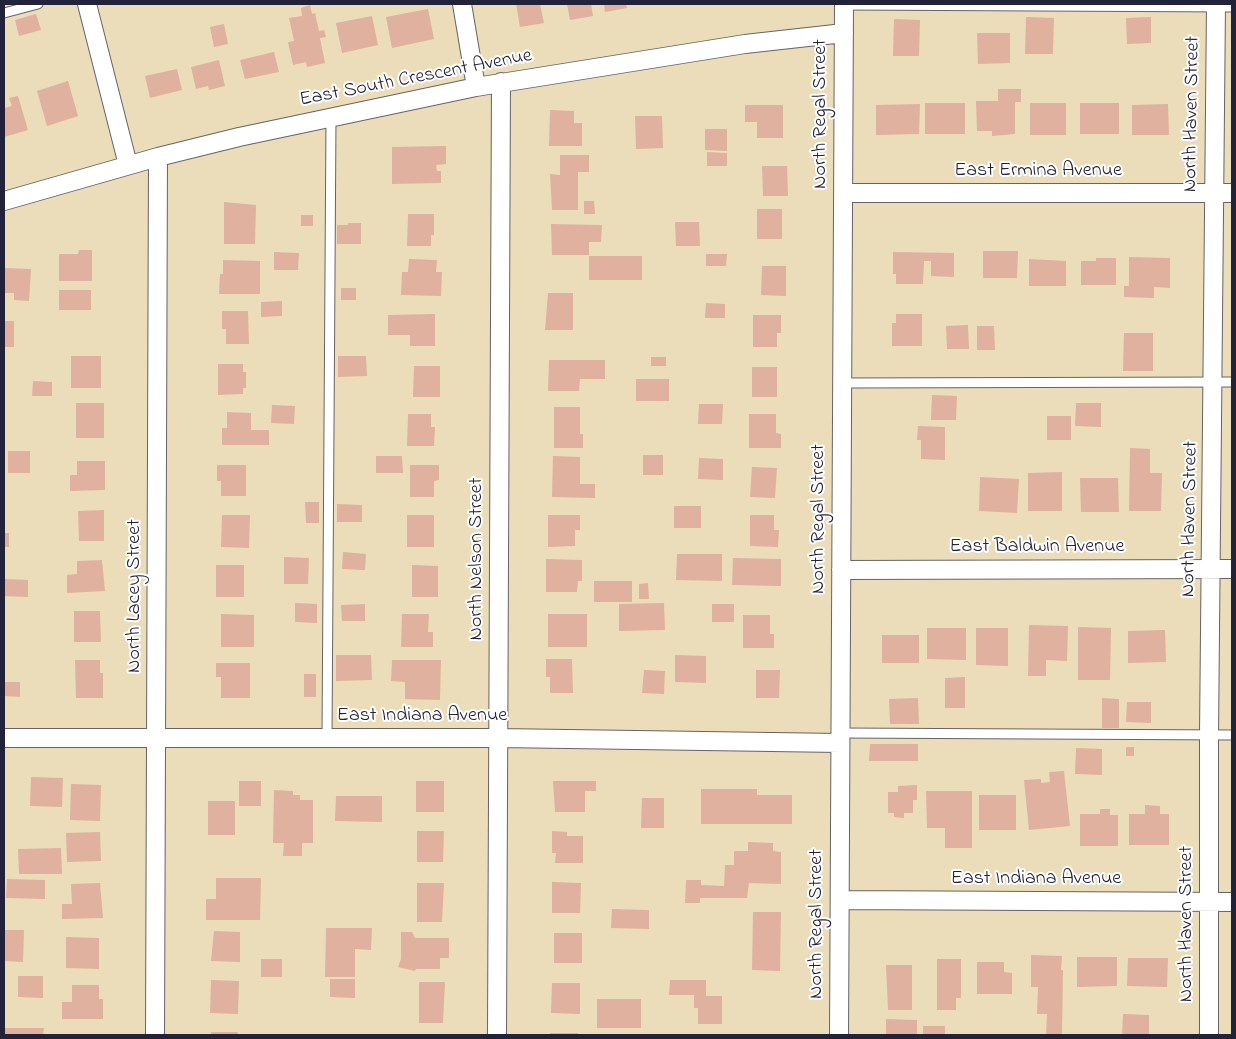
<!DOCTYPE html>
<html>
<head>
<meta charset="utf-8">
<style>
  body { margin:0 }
  #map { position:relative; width:1236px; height:1039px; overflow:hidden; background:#ebddb9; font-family:"Indie Flower",sans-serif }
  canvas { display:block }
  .frame { position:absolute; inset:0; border:5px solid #22223b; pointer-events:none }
</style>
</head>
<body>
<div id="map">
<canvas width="1236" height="1039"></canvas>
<div class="frame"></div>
</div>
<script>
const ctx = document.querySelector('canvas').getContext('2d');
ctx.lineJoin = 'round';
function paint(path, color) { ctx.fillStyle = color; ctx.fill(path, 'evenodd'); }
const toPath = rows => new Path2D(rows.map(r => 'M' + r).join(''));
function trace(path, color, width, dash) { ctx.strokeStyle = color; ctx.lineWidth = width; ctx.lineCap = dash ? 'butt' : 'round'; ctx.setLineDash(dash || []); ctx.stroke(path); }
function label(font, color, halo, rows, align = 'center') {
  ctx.font = font + ' "Indie Flower",sans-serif'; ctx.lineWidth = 4; ctx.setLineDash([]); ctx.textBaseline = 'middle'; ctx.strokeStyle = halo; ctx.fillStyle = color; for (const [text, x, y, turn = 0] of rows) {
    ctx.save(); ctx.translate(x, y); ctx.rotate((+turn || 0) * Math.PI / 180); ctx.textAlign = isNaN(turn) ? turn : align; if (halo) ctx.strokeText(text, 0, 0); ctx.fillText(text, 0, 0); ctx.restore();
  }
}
const building = toPath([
  [516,4,540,4,544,23,520,27],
  [567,4,591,4,593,16,570,20],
  [604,4,626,4,627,8,605,12],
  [310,5,312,14,315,13,319,31,324,30,326,37,320,38,325,63,307,67,306,62,293,65,288,42,294,41,289,18,302,16,301,8],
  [428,9,434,39,392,48,386,17],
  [36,14,41,30,19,36,15,20],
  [372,16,378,45,342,53,336,23],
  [1026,17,1054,18,1053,54,1025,54],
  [1151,17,1151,43,1127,44,1126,18],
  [894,19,920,20,919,56,893,56],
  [224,24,228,44,214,47,210,27],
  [977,33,1010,33,1010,63,978,64],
  [274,52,279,72,245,79,240,60],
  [219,60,225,86,209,90,208,86,196,89,191,67],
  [177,69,182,90,150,98,145,76],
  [68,81,78,116,47,126,37,91],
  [998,89,1021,89,1021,102,1015,102,1015,134,992,136,992,131,977,131,976,101,998,101],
  [18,96,28,130,4,137,4,108,12,106,9,98],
  [925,103,965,103,965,134,925,134],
  [1030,103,1066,103,1066,135,1030,135],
  [1080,103,1119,103,1119,134,1080,134],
  [920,104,919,134,876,135,876,105],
  [1168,104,1169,135,1132,135,1132,105],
  [745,105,783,105,783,138,757,138,757,122,745,122],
  [550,110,574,111,574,123,582,123,582,146,549,146],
  [635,116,662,116,663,148,636,149],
  [705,129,727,129,727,151,705,150],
  [446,146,446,164,436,165,437,171,441,171,441,183,392,184,392,147],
  [707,152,727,153,727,166,707,166],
  [560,155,589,155,589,172,578,172,578,210,552,210,550,174,560,175],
  [762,166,787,166,788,196,763,196],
  [584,201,594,201,595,214,584,214],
  [224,202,256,205,255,244,224,244],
  [757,209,782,209,782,239,757,239],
  [408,214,434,214,434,235,431,235,431,246,407,246],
  [301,215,313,215,313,226,301,226],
  [675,222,699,222,700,246,676,246],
  [348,223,361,223,361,244,337,244,337,225,348,225],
  [551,224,602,225,601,242,589,242,589,255,552,255],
  [79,250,92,250,92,281,59,281,59,254,78,254],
  [983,251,1018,251,1017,278,983,278],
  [274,252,299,253,298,270,274,270],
  [893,252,954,253,954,277,931,276,931,261,924,261,923,284,896,284,896,274,893,274],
  [706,254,727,254,726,266,706,266],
  [589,256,642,256,642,280,589,280],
  [1129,257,1170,258,1170,288,1154,287,1154,298,1124,297,1124,286,1129,286],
  [1096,258,1116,258,1116,285,1081,285,1081,261,1096,261],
  [409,259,437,260,436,272,442,272,441,296,401,295,402,272,408,272],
  [1029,259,1066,261,1066,286,1029,286],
  [223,260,260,261,260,294,219,294,220,274,223,274],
  [762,266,786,266,786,296,761,295],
  [4,268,31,269,29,301,14,300,14,293,4,293],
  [341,288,356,288,356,300,341,300],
  [59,290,91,290,91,310,59,310],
  [548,293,573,293,573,330,545,330],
  [282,301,282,316,261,317,261,302],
  [706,303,725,304,725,318,705,318],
  [222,311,248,311,249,344,226,344,226,329,222,329],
  [435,314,435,346,410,346,410,335,388,335,388,315],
  [896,314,922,314,922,346,892,346,892,323,896,323],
  [753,315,781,315,781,333,777,333,777,347,753,347],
  [4,321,14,321,14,347,4,347],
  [968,325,969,349,947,349,946,326],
  [977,326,994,326,995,350,977,350],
  [1124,333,1153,333,1153,371,1123,371],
  [71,356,101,356,101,388,71,388],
  [338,356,366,356,367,376,338,377],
  [651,357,666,357,666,366,651,366],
  [549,360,605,360,605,379,580,379,579,391,548,391],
  [218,364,243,364,243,372,246,372,246,388,243,388,243,394,218,395],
  [414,366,440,366,440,397,413,397],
  [752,367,777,367,777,397,752,397],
  [636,379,669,379,669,401,636,401],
  [33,381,52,382,52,396,32,396],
  [932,395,957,396,956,420,931,420],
  [76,403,104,403,104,438,76,438],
  [1076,403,1101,403,1101,427,1075,426],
  [699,404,723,404,722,424,698,424],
  [272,405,295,406,294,424,271,423],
  [554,407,580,407,580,434,583,434,583,448,554,448],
  [227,412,251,413,251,430,269,430,269,445,222,445,222,428,227,428],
  [408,414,431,414,431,427,435,427,434,446,407,446],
  [749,414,776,414,776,433,781,434,781,448,749,448],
  [1047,416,1071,416,1071,440,1047,440],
  [918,426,945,427,945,460,921,459,921,440,917,440],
  [1130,448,1150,449,1150,473,1162,473,1161,511,1129,511],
  [8,451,30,451,30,473,8,473],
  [643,455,663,455,663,475,643,475],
  [376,456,402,456,403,473,376,473],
  [553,456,580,457,580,484,595,484,595,498,552,497],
  [699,458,723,459,723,480,698,479],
  [77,461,105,461,105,490,70,491,70,475,77,475],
  [217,465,246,465,246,496,221,496,221,481,217,481],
  [410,465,439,465,439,480,434,481,434,497,410,497],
  [752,467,777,468,775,498,750,497],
  [1062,472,1062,511,1028,511,1028,473],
  [980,477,1019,479,1017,513,979,511],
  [1080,478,1118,478,1119,512,1081,512],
  [305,502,319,502,319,523,306,523],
  [337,504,362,505,362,522,337,522],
  [674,506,701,506,701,528,674,528],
  [104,510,104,541,79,541,78,511],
  [222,515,250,515,249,548,221,547],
  [407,515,434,515,434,547,407,547],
  [548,515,580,515,580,530,575,530,575,546,548,547],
  [750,515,774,515,774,530,779,530,778,547,750,546],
  [4,533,9,533,9,547,4,547],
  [343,552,366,554,365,570,342,569],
  [677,554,722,554,722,581,676,580],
  [284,557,309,558,308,584,284,584],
  [733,558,781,559,781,586,732,585],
  [546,559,582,560,582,581,578,581,577,592,546,592],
  [102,560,105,591,67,593,67,575,77,574,77,561],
  [216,565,244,565,244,597,216,597],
  [412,565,438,566,438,597,412,597],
  [4,579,28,580,28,597,4,596],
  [594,581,632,581,632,602,594,602],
  [648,583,649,599,639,599,639,584],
  [295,603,317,604,317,623,295,622],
  [664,603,665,630,619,631,619,604],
  [365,604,365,621,342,621,341,605],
  [712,604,734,604,734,622,712,622],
  [74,611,100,611,101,642,74,642],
  [221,614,254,615,254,647,221,647],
  [402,614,429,614,428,632,433,632,433,647,401,647],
  [548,614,587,614,587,647,548,647],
  [743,615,770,615,770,634,774,634,774,648,743,648],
  [1029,625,1068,626,1067,661,1046,660,1046,676,1028,676],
  [1078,627,1111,628,1110,680,1078,680],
  [927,628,966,628,966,660,927,659],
  [976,628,1008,628,1008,666,976,665],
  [1165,630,1166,662,1128,663,1128,631],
  [882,635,919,635,919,663,882,663],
  [336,655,371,655,372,680,336,681],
  [675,655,706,656,706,683,675,682],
  [546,659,572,659,573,693,550,693,550,677,546,677],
  [75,660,100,660,100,673,103,673,103,698,76,698],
  [392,660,441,660,440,700,405,699,405,682,391,681],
  [216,663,250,663,250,698,221,698,221,677,216,677],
  [644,670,665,671,664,694,642,693],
  [756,670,780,670,779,698,756,698],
  [304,674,316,674,316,697,304,697],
  [965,677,965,708,945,708,945,678],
  [4,682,20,682,20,697,4,696],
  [918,698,919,724,890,724,889,699],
  [1102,698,1119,699,1119,728,1102,728],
  [1127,702,1151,702,1151,723,1126,722],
  [870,744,918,744,918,761,869,761],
  [1126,747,1134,747,1134,756,1126,756],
  [1076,748,1102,749,1102,775,1075,774],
  [1064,771,1070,826,1029,830,1024,780,1041,779,1041,783,1050,782,1049,772],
  [31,777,63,778,62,807,30,806],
  [239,781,261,781,261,806,239,806],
  [416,781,444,781,444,812,416,812],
  [553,781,596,781,596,791,585,791,585,812,555,812],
  [71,784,101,785,100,821,70,820],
  [917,785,917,800,913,800,913,813,904,813,904,818,894,817,894,813,888,813,888,792,898,792,898,786],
  [701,789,757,789,757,795,792,795,792,824,701,824],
  [274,790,293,791,293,795,300,795,300,800,313,800,313,843,302,843,302,856,283,856,284,843,273,843],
  [926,791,972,791,972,848,945,848,945,828,927,828],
  [979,795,1016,795,1016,830,979,830],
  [336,796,382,796,382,822,335,821],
  [642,798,664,798,664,828,641,828],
  [208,801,235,801,235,835,208,835],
  [1145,805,1160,806,1160,814,1169,814,1169,845,1129,845,1129,814,1145,814],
  [1100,809,1110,809,1110,815,1118,815,1118,846,1080,846,1080,814,1100,814],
  [417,831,444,831,443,862,417,862],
  [552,831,567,832,567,836,583,836,583,863,555,863,556,853,552,853],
  [100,832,101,861,67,862,66,833],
  [748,842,773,843,773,851,781,852,781,884,749,883,747,898,700,898,700,903,685,903,686,880,701,880,701,885,724,886,725,865,734,865,734,851,748,851],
  [61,848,62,874,19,874,18,849],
  [216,878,261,878,260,920,206,920,206,899,216,899],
  [7,879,45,880,45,899,6,898],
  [552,882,581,883,580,913,552,913],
  [100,883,103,918,62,919,62,904,72,904,71,884],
  [417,883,444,883,442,922,417,922],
  [612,909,649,910,649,929,611,928],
  [753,912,781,912,780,971,752,970],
  [326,928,372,928,371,950,355,949,355,977,325,977],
  [4,930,24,930,23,962,4,961],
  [214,931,240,932,240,962,211,961],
  [401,932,412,932,415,938,449,938,449,958,440,958,440,969,416,969,415,971,398,967,401,959],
  [554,933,582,933,582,963,554,963],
  [66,937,99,938,99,969,66,968],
  [1031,955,1062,956,1061,970,1063,970,1062,1035,1046,1035,1047,1014,1037,1014,1038,987,1031,987],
  [1077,957,1117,957,1117,986,1077,987],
  [1128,958,1168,958,1167,987,1127,986],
  [261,959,282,959,282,977,261,977],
  [937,959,961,959,961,998,956,998,956,1010,937,1010],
  [977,962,1004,962,1004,972,1012,973,1012,994,977,994],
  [886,965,912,965,912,1010,888,1010],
  [18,976,43,976,43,998,18,997],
  [330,979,355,979,355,998,330,997],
  [211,980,239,981,238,1014,210,1013],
  [670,980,706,980,706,996,722,996,722,1024,698,1024,698,1008,694,1008,694,995,669,995],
  [419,982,445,982,443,1023,419,1023],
  [552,983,580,983,580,1014,551,1013],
  [72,985,99,985,99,999,103,999,103,1019,62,1019,62,1002,72,1002],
  [597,999,641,999,641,1028,597,1028],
  [1123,1014,1149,1015,1149,1035,1122,1035],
  [886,1019,917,1020,917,1035,886,1035],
  [923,1026,945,1026,945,1035,923,1035],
  [4,1028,44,1028,43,1035,4,1035],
  [211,1032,238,1032,237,1035,211,1035],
  [550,1033,578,1033,578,1035,550,1035]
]);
const lane = toPath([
  [844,5,1232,7],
  [4,13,38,4],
  [842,383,1232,382],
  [840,733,1232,735],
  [327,738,331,117]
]);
const street = toPath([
  [87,4,128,165],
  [462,4,476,87],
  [843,193,1232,193],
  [4,201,158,157,239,137,476,87,745,44,844,33],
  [841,570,1232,569],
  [4,738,499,738,840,743],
  [840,900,1232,902],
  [155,1035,158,157],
  [497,1035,501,82],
  [839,1035,844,4],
  [1209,1035,1209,735,1216,4]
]);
const streetNames = [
  ["East South Crescent Avenue",416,79,-11],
  ["North Regal Street",822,114,-90],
  ["North Haven Street",1193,114,-89],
  ["East Ermina Avenue",1038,172],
  ["North Regal Street",820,519,-90],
  ["North Haven Street",1191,519,-89],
  ["East Baldwin Avenue",1037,548],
  ["North Nelson Street",478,559,-90],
  ["North Lacey Street",136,596,-90],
  ["East Indiana Avenue",422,717],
  ["East Indiana Avenue",1036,880],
  ["North Regal Street",818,924,-90],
  ["North Haven Street",1188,924,-90]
];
paint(building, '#e0b19e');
trace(lane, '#686367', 11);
trace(street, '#686367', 20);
trace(lane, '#fff', 9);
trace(street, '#fff', 18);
label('20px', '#22223b', '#fff', streetNames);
</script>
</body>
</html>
